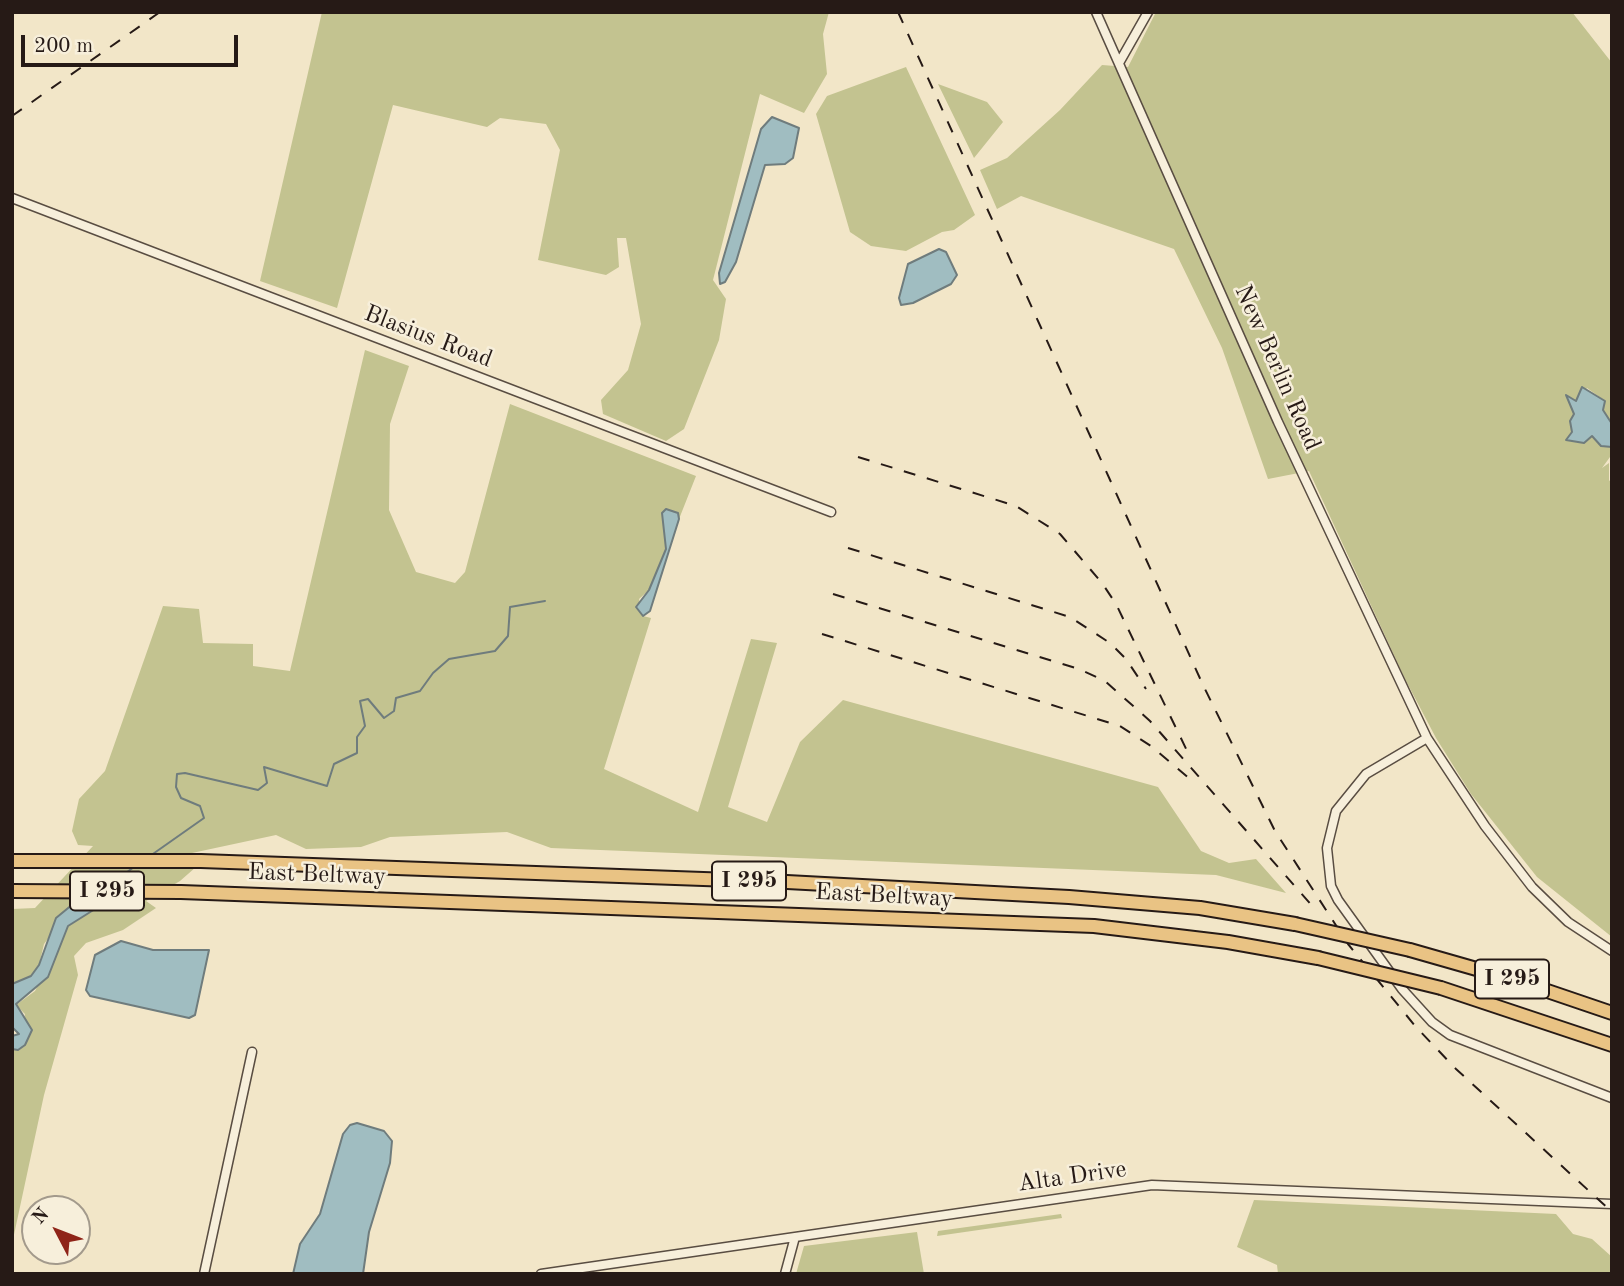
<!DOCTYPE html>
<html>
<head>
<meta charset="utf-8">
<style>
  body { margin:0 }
  #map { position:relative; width:1624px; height:1286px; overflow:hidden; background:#f2e6c8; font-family:"Old Standard TT",serif }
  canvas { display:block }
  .frame { position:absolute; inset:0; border:14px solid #261a16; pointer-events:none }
  .north { position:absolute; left:21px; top:1195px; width:70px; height:70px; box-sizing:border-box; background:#f7efdb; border:2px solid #a39a8c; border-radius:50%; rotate:312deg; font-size:19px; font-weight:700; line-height:28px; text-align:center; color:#261a16 }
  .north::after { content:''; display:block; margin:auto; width:24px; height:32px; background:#8f2418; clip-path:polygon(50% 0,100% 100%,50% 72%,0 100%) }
  .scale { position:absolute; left:21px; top:35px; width:217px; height:32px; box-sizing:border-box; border:4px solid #261a16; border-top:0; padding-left:9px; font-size:21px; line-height:24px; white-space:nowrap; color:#261a16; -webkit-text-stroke:5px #f7efdb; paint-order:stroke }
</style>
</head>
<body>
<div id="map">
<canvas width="1624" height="1286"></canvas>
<div class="frame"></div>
<div class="north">N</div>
<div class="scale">200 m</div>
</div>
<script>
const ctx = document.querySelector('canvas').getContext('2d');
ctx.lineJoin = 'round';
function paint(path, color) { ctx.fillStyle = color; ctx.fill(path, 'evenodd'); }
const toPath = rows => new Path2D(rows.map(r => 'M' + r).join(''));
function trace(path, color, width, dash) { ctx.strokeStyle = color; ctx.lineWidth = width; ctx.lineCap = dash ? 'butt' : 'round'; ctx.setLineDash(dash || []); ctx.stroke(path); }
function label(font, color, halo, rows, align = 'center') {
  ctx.font = font + ' "Old Standard TT",serif'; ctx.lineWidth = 5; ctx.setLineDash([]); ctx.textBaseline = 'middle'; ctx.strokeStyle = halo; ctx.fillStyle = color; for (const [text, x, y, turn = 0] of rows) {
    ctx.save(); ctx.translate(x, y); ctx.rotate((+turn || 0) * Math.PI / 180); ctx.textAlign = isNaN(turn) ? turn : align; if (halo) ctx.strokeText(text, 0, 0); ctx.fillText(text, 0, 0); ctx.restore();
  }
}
const green = toPath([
  [322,12,829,12,823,34,827,74,804,113,760,94,713,280,726,299,719,340,684,429,666,441,603,414,601,400,628,370,641,324,626,238,617,238,619,267,606,275,538,260,560,150,546,124,500,118,487,127,393,105,337,308,260,281],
  [1156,12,1572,12,1612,63,1612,424,1603,410,1605,401,1587,388,1576,401,1568,396,1574,414,1571,439,1575,441,1592,436,1612,447,1610,457,1602,468,1609,463,1609,481,1612,479,1612,937,1537,877,1471,794,1436,738,1405,679,1309,471,1268,479,1222,348,1174,249,1021,196,997,209,980,170,1007,158,1060,110,1102,65,1128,67],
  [906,67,975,215,954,230,942,232,906,251,871,246,850,232,816,114,827,96],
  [938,84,987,102,1003,122,974,158],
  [365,350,409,366,390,424,389,510,416,572,455,583,465,572,510,404,696,476,679,519,678,513,662,513,666,548,649,590,639,599,643,616,651,618,604,769,698,812,751,639,777,643,728,807,767,822,800,742,843,700,1158,787,1201,851,1229,863,1256,859,1286,893,1216,875,551,848,507,832,390,837,361,847,306,849,276,835,192,853,196,867,180,881,146,901,156,908,123,930,86,943,74,956,78,975,44,1095,12,1244,12,1049,18,1050,25,1014,16,1005,35,991,68,926,103,904,120,905,123,901,74,904,44,944,39,965,31,976,12,984,12,909,35,908,93,846,78,845,72,831,79,799,105,771,163,606,199,609,203,643,253,644,253,666,290,671],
  [1254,1200,1556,1214,1573,1234,1592,1239,1612,1257,1612,1274,1278,1274,1277,1265,1237,1247],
  [1061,1214,1062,1218,937,1236,938,1231],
  [917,1232,924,1274,796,1274,804,1246]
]);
const water = toPath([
  [772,117,799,128,793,158,785,164,765,165,736,262,725,282,720,284,719,273,761,129,772,117],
  [939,249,946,252,957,275,951,284,913,303,901,305,899,298,908,264,939,249],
  [1582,387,1605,401,1603,410,1612,424,1612,447,1601,446,1592,436,1584,443,1566,440,1572,432,1570,421,1574,414,1566,395,1576,401,1582,387],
  [666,509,678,513,679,519,650,611,643,616,636,607,649,590,666,549,662,513,666,509],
  [72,900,124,901,120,905,103,904,68,926,48,977,16,1004,32,1030,25,1045,18,1050,12,1049,12,1036,19,1034,12,1027,12,984,31,976,39,965,56,918,73,904,72,900],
  [121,941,153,950,209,950,195,1015,189,1018,90,996,86,990,95,955,121,941],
  [357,1123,384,1131,392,1141,390,1163,369,1232,363,1274,293,1274,300,1244,320,1214,343,1134,350,1125,357,1123]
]);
const stream = toPath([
  [150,856,204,818,200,806,181,798,176,787,177,774,185,773,258,790,267,783,264,767,327,786,334,764,357,753,357,737,365,726,360,701,368,699,384,718,394,711,396,698,420,691,433,673,449,659,495,651,508,636,510,607,545,601],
  [108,886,134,867]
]);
const minor = toPath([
  [1096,12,1278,422,1427,738,1485,826,1532,887,1568,922,1612,951],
  [1119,63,1148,12],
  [12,198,831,512],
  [1427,738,1366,774,1336,811,1327,848,1331,886,1338,900,1402,989,1432,1022,1450,1035,1612,1098],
  [204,1274,252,1052],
  [541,1274,1152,1185,1612,1204],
  [785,1274,795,1237]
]);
const highway = toPath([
  [12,861,201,861,787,882,1069,897,1200,908,1295,924],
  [12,891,181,892,1094,926,1228,942,1318,958],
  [1410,950,1515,980,1612,1013],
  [1441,988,1612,1045]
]);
const rail = toPath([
  [898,12,1203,685,1275,831,1348,944,1416,1027,1456,1069,1612,1212],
  [12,116,160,12],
  [858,457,1016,506,1060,534,1102,583,1116,604,1191,759],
  [848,548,1070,617,1110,643,1126,659,1146,689],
  [833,594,1079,669,1105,681,1150,721,1314,908],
  [822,634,1120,726,1151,746,1191,780]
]);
const highwayBridge = toPath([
  [1295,924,1410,950],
  [1318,958,1441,988]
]);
const shields = [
  [749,881,74],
  [107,891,74],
  [1512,979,74]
];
const shieldNames = [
  ["I 295",749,881],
  ["I 295",107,891],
  ["I 295",1512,979]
];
const streetNames = [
  ["Blasius Road",428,337,21],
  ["New Berlin Road",1277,368,66],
  ["East Beltway",317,875,2],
  ["East Beltway",884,896,3],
  ["Alta Drive",1072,1177,-8]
];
paint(green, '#c3c390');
paint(water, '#a0bdc1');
trace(water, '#6f7c7d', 2);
trace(stream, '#6f7c7d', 2);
trace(minor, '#594d42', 11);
trace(highway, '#261a16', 16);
trace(minor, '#f7efdb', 8);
trace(highway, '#e9c384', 12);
trace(rail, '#261a16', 2, [12, 12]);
trace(highwayBridge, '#261a16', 16, []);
trace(highwayBridge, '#e9c384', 12);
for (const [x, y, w] of shields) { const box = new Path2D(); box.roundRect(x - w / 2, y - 19.5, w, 39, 5); ctx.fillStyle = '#f7efdb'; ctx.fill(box); trace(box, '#261a16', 2); }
label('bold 23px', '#261a16', null, shieldNames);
label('24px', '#261a16', '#f7efdb', streetNames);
</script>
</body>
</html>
